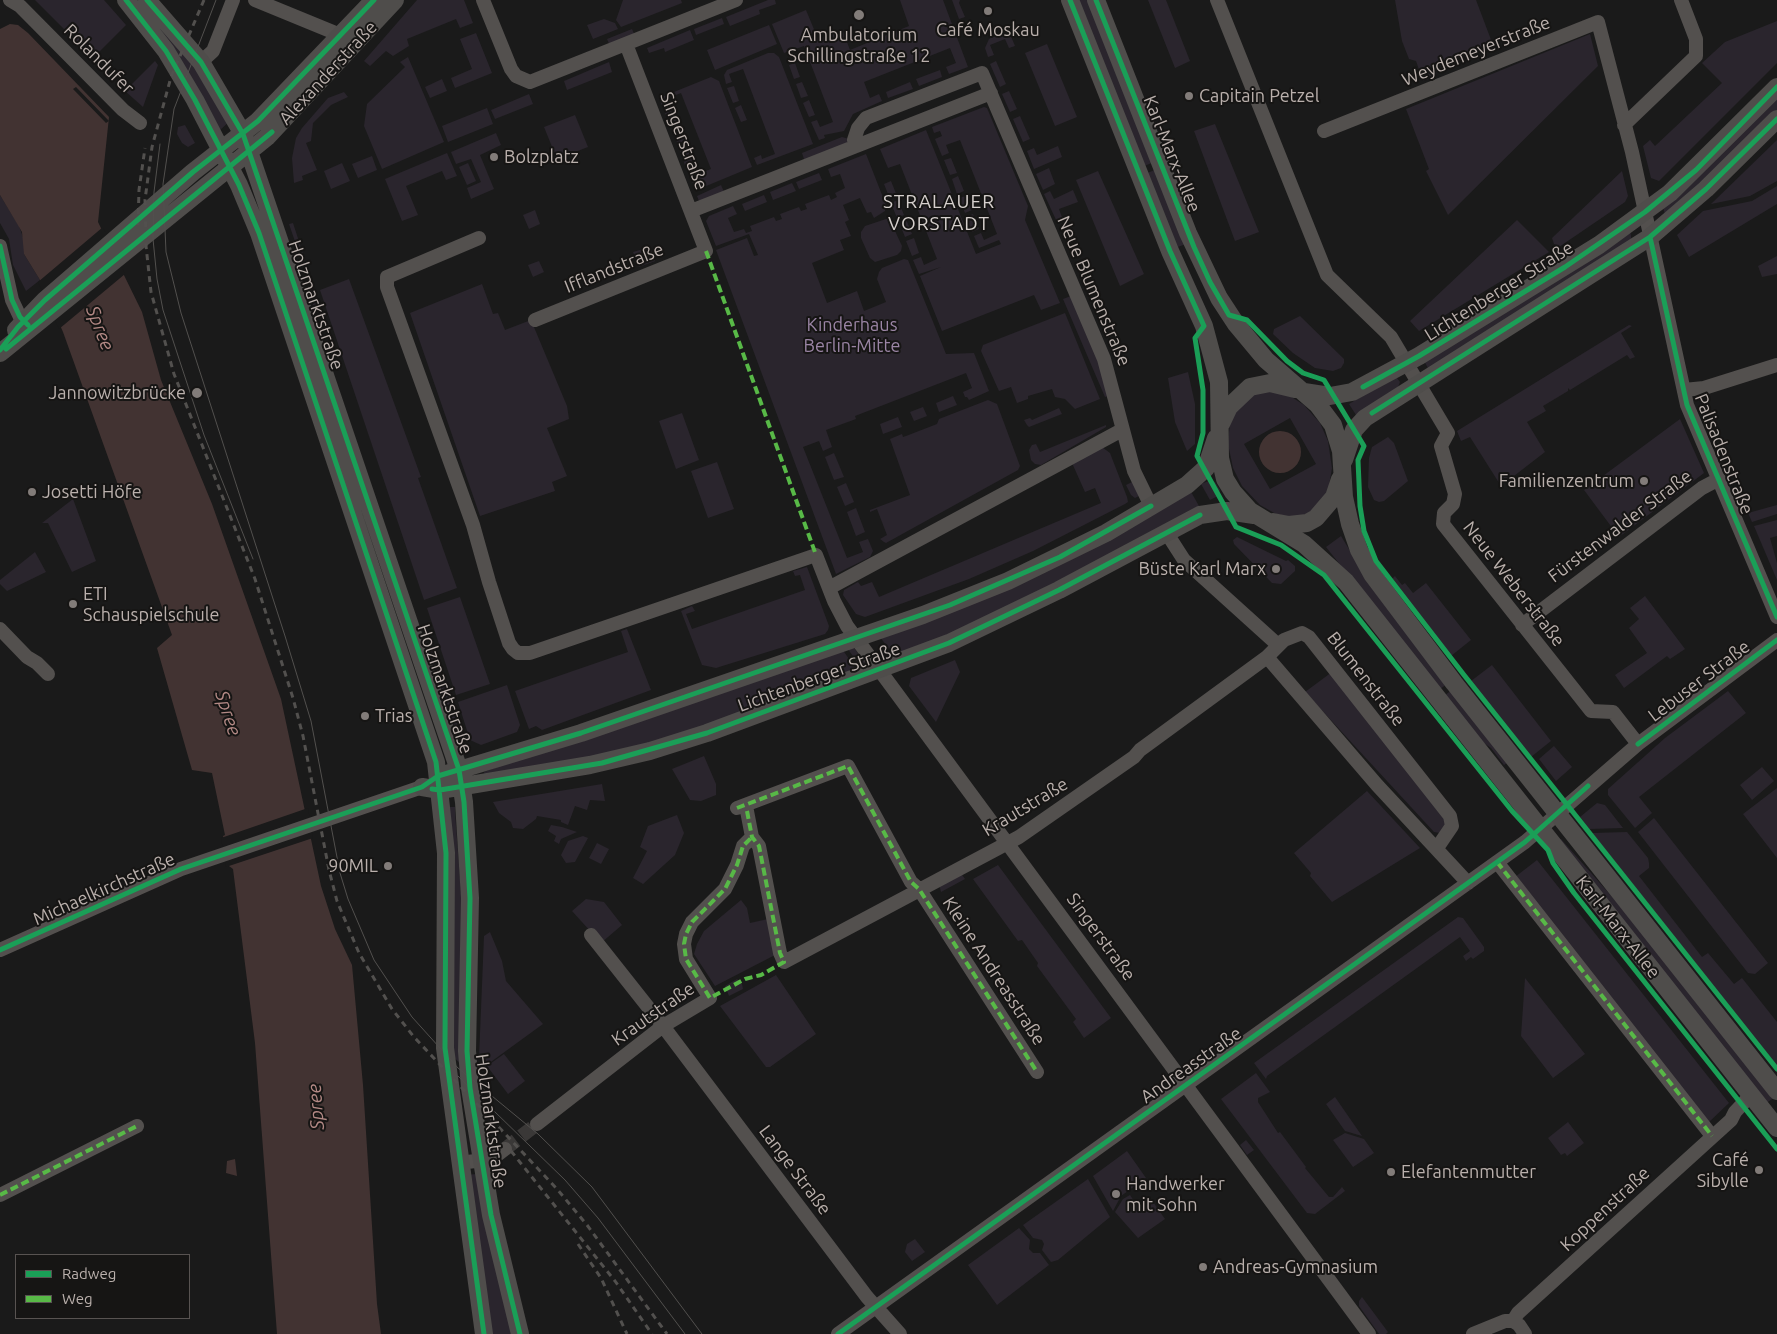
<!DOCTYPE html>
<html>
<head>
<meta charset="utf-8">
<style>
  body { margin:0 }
  #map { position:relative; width:1777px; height:1334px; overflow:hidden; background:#1a1a1a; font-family:Ubuntu,sans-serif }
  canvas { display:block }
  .legend { position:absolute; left:15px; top:1254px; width:175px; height:65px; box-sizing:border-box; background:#161514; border:1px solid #585351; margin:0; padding:6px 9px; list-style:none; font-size:15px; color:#bab0ac }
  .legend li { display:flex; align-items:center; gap:10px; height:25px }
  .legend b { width:25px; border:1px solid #585351 }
</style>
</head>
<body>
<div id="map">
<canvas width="1777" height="1334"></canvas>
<ul class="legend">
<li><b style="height:6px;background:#1a9f57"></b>Radweg</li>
<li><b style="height:6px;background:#58b947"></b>Weg</li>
</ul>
</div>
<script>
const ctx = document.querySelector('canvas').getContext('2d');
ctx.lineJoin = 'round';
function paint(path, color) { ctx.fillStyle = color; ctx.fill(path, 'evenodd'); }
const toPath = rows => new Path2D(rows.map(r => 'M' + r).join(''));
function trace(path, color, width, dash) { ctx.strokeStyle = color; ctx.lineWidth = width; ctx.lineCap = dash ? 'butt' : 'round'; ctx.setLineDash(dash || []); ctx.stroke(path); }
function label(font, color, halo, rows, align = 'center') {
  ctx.font = font + ' Ubuntu,sans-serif'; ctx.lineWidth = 4; ctx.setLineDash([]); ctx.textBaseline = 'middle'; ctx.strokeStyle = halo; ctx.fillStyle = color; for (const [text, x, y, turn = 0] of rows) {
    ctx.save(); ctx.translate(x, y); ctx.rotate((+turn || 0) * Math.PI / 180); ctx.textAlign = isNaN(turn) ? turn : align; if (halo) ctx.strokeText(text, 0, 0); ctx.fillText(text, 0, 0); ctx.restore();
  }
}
const green = toPath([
  [35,0,104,0,126,25,93,58],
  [134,0,140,0,175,38,231,120,219,131],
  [417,0,464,0,473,23,460,28,456,19,407,39,409,46,393,56,386,51,370,66,364,61],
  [623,0,681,0,682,3,621,27,616,20],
  [768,0,775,0,776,4,759,10,760,14,730,26,726,17],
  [900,0,943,0,968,67,949,74,946,67,956,63,950,48,864,82,870,98,879,94,882,101,853,114,844,131,824,135,825,138,819,140,811,122,817,120,820,127,833,122,804,46,784,53,772,24,806,10,818,39,842,29,850,50,909,26],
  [952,0,960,0,959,3,965,17,959,19],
  [1076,0,1090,0,1154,162,1142,167],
  [1148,0,1166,0,1190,61,1175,68],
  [1395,0,1476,0,1493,45,1438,67,1436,76,1423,81,1416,61,1409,59,1402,41],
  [722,18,724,24,696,35,694,29],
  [604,19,615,23,618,29,593,39,587,25],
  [1777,21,1777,63,1659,181,1651,178,1643,146,1650,140,1655,146,1722,83,1702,63,1725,42],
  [769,25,777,44,715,70,707,50],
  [632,29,635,36,610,46,607,39],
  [1008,29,1015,46,1009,48,1005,39,990,45,994,55,988,57,985,48,989,39],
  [690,30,694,40,665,52,664,48,649,53,647,48],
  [476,33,492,73,455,88,451,78,472,69,460,39],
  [1590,34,1598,66,1448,215,1426,171,1429,169,1406,109],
  [1047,44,1077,117,1055,126,1025,53],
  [768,53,774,53,779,57,813,144,757,165,754,158,761,155,762,159,775,154,743,69,729,74,732,82,726,84,724,75,727,70],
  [408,57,444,142,382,169,364,126,367,104,405,67,400,62],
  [155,61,158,65,143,107,125,91],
  [996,61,1006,84,1000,87,990,64],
  [609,62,612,72,567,90,564,81],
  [795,63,800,77,794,79,789,65],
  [940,70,942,77,919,86,916,79],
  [711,77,719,81,752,167,699,189,694,186,687,169,695,166,698,174,711,169,681,93,668,98,671,105,663,108,659,98],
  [442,79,447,91,430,98,425,87],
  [802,82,808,96,801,98,796,84],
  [910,82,913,89,888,98,886,92],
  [734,86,739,101,733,103,727,88],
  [1009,91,1017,109,1010,112,1002,94],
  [344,92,348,97,331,105,313,123,311,141,306,143,317,170,302,176,303,180,294,183,292,158,296,138,302,128,328,98],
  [1777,92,1777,113,1666,218,1662,204],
  [529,94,533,104,495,119,491,110],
  [809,100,815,115,809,117,803,103],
  [741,105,747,120,741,122,735,108],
  [984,107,987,108,1028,206,1025,220,1060,303,1041,310,1034,295,942,331,920,276,941,267,919,274,913,260,921,257,924,265,937,259,900,164,888,168,880,149,926,130,976,254,1001,244,999,240,979,248,974,236,981,233,984,240,997,234,960,140,946,145,949,153,942,156,935,139,942,136,940,131,934,133,932,127],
  [487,108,493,124,448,142,442,126],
  [673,110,678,124,671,127,665,113],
  [575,115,588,147,557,159,544,127],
  [1020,116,1030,139,1023,142,1013,119],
  [1215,124,1259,232,1235,241,1194,131],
  [185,125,195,143,188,147,182,143,177,134,178,127],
  [680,129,686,143,678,145,673,132],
  [496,133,501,145,480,155,494,189,471,199,467,188,481,182,471,159,456,164,451,152],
  [842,137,849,139,847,143,805,162,802,153],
  [1777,140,1777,181,1750,196,1711,204],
  [1058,146,1062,157,1034,169,1027,151,1034,148,1037,155],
  [688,148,693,162,685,165,680,151],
  [447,153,457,176,446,180,442,171,406,186,418,215,402,221,385,179],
  [866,154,886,205,885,211,874,218,871,212,867,213,860,198,843,205,849,220,845,222,851,236,840,240,844,250,812,263,827,303,857,291,864,311,886,302,877,279,879,272,882,268,904,259,908,260,946,354,974,353,989,391,969,400,967,397,965,397,963,392,972,388,966,373,855,416,856,419,826,430,832,447,823,451,819,441,803,447,847,558,863,552,859,542,868,539,873,551,870,557,836,574,716,250,747,238,754,256,758,255,749,234,716,246,706,221,709,216,733,206,737,214,728,218,734,232,744,229,746,233,752,231,750,226,774,217,776,221,782,219,780,214,799,207,801,211,807,209,805,204,829,195,831,200,837,197,835,193,845,188,840,174,831,177,828,169],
  [372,156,377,170,358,178,352,164],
  [951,158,957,173,950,175,944,160],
  [342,163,350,181,331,189,324,171],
  [468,163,476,181,467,185,459,167],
  [1049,168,1055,184,1043,190,1036,174],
  [1157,169,1186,244,1175,248,1145,174],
  [1098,171,1144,274,1120,286,1076,180],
  [1622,171,1628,196,1625,202,1559,247,1554,244,1552,238],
  [819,173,822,180,799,189,796,182],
  [958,176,964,191,957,194,952,179],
  [891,181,897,196,890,199,884,184],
  [792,183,796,191,773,200,770,192],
  [721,185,725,194,699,201,697,196],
  [1777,186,1777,204,1689,257,1677,235,1703,211,1752,201],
  [1073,190,1078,202,1059,209,1063,220,1057,222,1044,194,1050,191,1054,199],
  [0,195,19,226,24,240,24,254,40,280,26,291,13,265,9,239,0,223],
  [764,195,767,202,745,211,742,204],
  [966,196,972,210,965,213,959,198],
  [898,200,904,215,897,218,891,203],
  [535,210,540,224,529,229,523,215],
  [973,214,979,229,972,232,966,217],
  [889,218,902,246,901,251,897,255,875,262,870,258,861,238,861,232,865,226],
  [906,219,912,234,905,237,899,222],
  [1517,220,1549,252,1419,331,1410,321],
  [293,223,307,266,304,268,289,224],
  [1630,230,1632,243,1429,370,1423,359],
  [914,238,919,253,912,256,906,241],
  [650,247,655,261,639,267,633,252],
  [1777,256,1777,274,1762,277,1758,266],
  [539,261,544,272,533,277,528,265],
  [311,276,318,308,314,309,307,278],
  [349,279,421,477,418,478,457,588,424,600,320,290],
  [482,284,493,314,498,313,505,330,531,320,567,406,569,419,547,428,567,476,552,482,555,491,480,516,410,313],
  [1071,296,1101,367,1108,396,1105,397,1063,299],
  [1065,313,1100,399,1075,409,1065,399,1055,397,1052,389,1028,396,1028,399,1017,403,1011,387,999,391,981,351,983,345],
  [1300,316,1344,359,1344,363,1341,368,1333,371,1315,368,1293,353,1273,334,1274,329],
  [1629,325,1632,326,1621,333,1635,357,1630,359,1627,355,1570,390,1568,388,1568,391,1543,406,1546,411,1527,422,1545,452,1501,486,1470,437,1461,441,1457,431],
  [1188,372,1195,404,1195,444,1187,451,1175,422,1168,378],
  [1392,378,1397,378,1400,382,1397,390,1356,415,1349,404],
  [1264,390,1287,394,1304,405,1320,423,1328,441,1332,468,1328,492,1314,510,1303,515,1291,517,1276,514,1260,505,1242,486,1233,468,1228,444,1230,422,1243,399],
  [1290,418,1316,464,1270,489,1244,444],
  [953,396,957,405,939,412,936,403],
  [988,400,997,404,1020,466,1018,470,886,543,884,542,880,539,887,535,877,509,870,512,870,510,910,495,890,439,902,434,903,437,906,436,937,424,939,419],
  [923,407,927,416,914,421,910,412],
  [1059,408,1062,414,1029,427,1027,425,1024,420,1030,418,1032,420],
  [682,413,699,460,676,469,659,421],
  [898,417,902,427,883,434,880,424],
  [1680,419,1704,473,1619,537,1584,490],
  [1106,425,1106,427,1041,465,1035,464,1031,460,1029,450,1032,445,1036,444,1040,452],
  [1388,437,1394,443,1408,481,1384,501,1379,502,1374,500,1368,487,1369,458,1372,447],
  [1102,447,1110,453,1127,497,1128,502,1125,504,1033,551,969,579,865,617,856,614,843,595,844,590,858,582,861,586,872,582,879,597,1101,503,1095,488,1085,492,1072,463],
  [834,453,844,477,834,480,825,457],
  [717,462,734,509,708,518,691,471],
  [1211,480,1215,482,1220,490,1218,496,1210,500,1201,484],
  [1134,481,1141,495,1135,498,1131,495,1126,485],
  [846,483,854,502,845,506,837,487],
  [1190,490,1199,506,1063,585,898,661,877,633],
  [73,499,96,561,72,572,48,523,42,523],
  [1777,505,1777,514,1752,522,1748,513],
  [856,508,865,532,856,536,847,512],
  [1777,520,1777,536,1770,538,1777,563,1777,580,1754,526],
  [1341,536,1371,585,1448,683,1439,690,1326,547],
  [1237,537,1286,561,1288,560,1295,566,1295,571,1281,584,1272,583,1234,544,1233,540],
  [35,552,46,572,7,591,0,584,0,580],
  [807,567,829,626,828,630,825,634,716,668,702,665,681,611,692,606,695,611,686,614,692,629,805,590,800,575,795,576,793,571],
  [1395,576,1402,585,1405,583,1413,593,1426,583,1471,640,1451,656,1391,580],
  [1645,596,1685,649,1670,659,1667,656,1624,688,1615,675,1647,653,1629,628,1639,619,1630,608],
  [460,597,490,684,456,695,427,608],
  [627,629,651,690,542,730,536,726,529,729,515,691,628,652,621,631],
  [845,645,852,645,869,668,865,673],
  [840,646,860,675,664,743,485,777,484,772,562,742],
  [432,649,464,745,461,746,428,650],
  [955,660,960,672,936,722,909,686,911,678],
  [1492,665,1551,741,1531,757,1471,681],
  [1332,672,1448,821,1440,833,1434,832,1305,692],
  [507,685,520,725,517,732,481,745,470,740,458,702],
  [1453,689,1508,762,1504,765,1491,748,1477,738,1444,696],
  [1728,691,1746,713,1639,797,1652,813,1635,828,1608,795,1608,789,1665,738],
  [1554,746,1572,767,1556,781,1539,759],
  [704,756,716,784,716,795,701,801,690,800,672,769],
  [1762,767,1774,781,1752,800,1740,785],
  [602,784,605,801,590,800,587,810,575,806,568,825,561,822,561,820,537,816,536,819,523,829,513,828,511,822,499,813,493,802],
  [1777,788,1777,858,1743,814],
  [1367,791,1420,848,1332,902,1310,876,1311,873,1294,853],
  [1597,803,1605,805,1623,828,1589,829,1580,817],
  [448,807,455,807,455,812,463,920,461,1064,450,1054],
  [677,815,684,833,675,855,643,884,633,878,647,851,640,847,648,826],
  [1654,818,1768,963,1755,974,1748,973,1638,832],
  [551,825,562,827,577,832,561,839,559,844,554,841,556,836,548,831],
  [1627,832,1648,858,1649,863,1649,868,1639,876,1702,957,1708,953,1734,984,1742,978,1777,1022,1777,1066,1592,833],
  [583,836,588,838,575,862,566,863,561,855,568,841],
  [1561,839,1630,917,1775,1097,1765,1104,1559,842],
  [597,843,609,849,601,864,589,858],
  [1537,860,1729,1103,1709,1122,1515,877],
  [998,865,1111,1018,1084,1038,1073,1022,1076,1019,1037,966,1038,963,1022,940,1018,941,973,879],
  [960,872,965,879,941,892,939,884],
  [586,899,604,902,622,925,601,943,572,911],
  [741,900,747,908,750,923,768,919,775,955,715,986,694,954,697,944,704,931],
  [1458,917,1463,918,1484,947,1484,951,1473,959,1471,957,1466,961,1463,956,1470,951,1460,937,1267,1076,1266,1079,1254,1063],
  [490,932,502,961,506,981,543,1024,488,1064,479,1058,484,936],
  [776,975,816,1034,770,1067,766,1067,720,1006],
  [1525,978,1585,1054,1553,1078,1521,1036],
  [737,979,742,984,743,989,729,996,725,986],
  [504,1054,525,1081,508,1094,487,1066],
  [1256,1073,1270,1092,1258,1098,1258,1102,1278,1133,1280,1132,1306,1167,1305,1168,1329,1197,1333,1197,1342,1187,1345,1191,1315,1214,1307,1213,1221,1099],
  [1335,1097,1362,1136,1345,1131,1326,1104],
  [1568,1122,1584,1143,1567,1156,1565,1153,1561,1155,1548,1138],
  [1345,1133,1364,1139,1374,1153,1353,1167,1333,1140],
  [1246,1140,1254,1150,1247,1155,1240,1145],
  [1127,1151,1146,1178,1121,1196,1113,1211,1093,1176],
  [476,1174,512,1334,488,1334,466,1175],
  [1088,1179,1110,1217,1058,1260,1051,1262,1042,1250,1044,1244,1042,1240,1033,1238,1023,1225],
  [1130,1195,1138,1207,1151,1199,1165,1219,1138,1238,1115,1212,1123,1199],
  [1019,1228,1030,1240,1029,1249,1033,1253,1040,1253,1049,1265,997,1305,968,1265],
  [915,1239,925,1252,912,1261,905,1252,907,1244],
  [1362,1297,1388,1332,1386,1334,1379,1334,1359,1306,1359,1301]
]);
const water = toPath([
  [10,24,18,25,28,33,109,117,98,222,142,312,161,380,212,504,281,699,321,886,335,929,352,965,363,1085,377,1304,381,1334,277,1334,255,1043,233,869,229,866,223,836,225,835,212,773,192,770,157,648,172,635,63,332,40,280,24,254,22,232,0,195,0,29],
  '1259 452a21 21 0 1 1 42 0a21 21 0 1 1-42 0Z',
  [235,1159,237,1176,226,1173,227,1161]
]);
const pier = toPath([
  [76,87,109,121,106,123,73,89],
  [103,227,125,274,59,329,38,282],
  [308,808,313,838,226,867,221,838]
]);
const minorTunnel = toPath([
  [505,1149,537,1124]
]);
const minor = toPath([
  [10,0,20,6,123,110,140,123],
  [255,0,333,32,345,43],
  [483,0,511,69,516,76,530,82,736,0],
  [1217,0,1327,275,1391,337,1448,433,1441,446,1455,494,1453,504,1444,513,1443,524,1591,711,1613,712,1638,744],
  [201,62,213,51,233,0],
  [1624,125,1696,56,1696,39,1681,0],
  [1324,131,1598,22,1632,152,1687,405,1777,617],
  [856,146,854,140,858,128,866,118,982,73,1104,359,1134,471,1151,506],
  [691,211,991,93],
  [479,238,387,277,387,287,473,525,489,582,509,643,513,649,518,653,530,653,816,555,834,601,847,626,1369,1334],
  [0,246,12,300,20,317,31,329],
  [535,320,706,251,626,44],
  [1684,390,1704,388,1777,365],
  [1166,532,1184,560,1278,645],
  [829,588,1122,430],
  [1522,625,1702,488,1719,479],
  [0,629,27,657,37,663,48,674],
  [1267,657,1377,785,1468,883],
  [737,808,848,766,911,882,919,889,1037,1072],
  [747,811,752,837,759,846,780,953,784,962,1019,837,1134,757,1140,750,1267,657,1284,640,1302,633,1309,637,1450,816,1452,826,1437,848],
  [1497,862,1712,1136],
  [591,935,663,1026,867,1297,900,1334],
  [0,950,181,869,422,787],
  [537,1124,663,1026,710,998,686,959,684,944,686,934,692,922,725,889,737,865,743,846,752,837],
  [459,1163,492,1159,505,1149],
  [0,1195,137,1126],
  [1513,1321,1518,1313,1731,1120,1735,1112,1751,1095],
  [1513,1321,1519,1325,1525,1334],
  [838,1334,1525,842,1638,744,1777,640],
  [1473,1334,1505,1321,1513,1321]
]);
const major = toPath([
  [126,0,166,51,195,100,239,185,259,233,436,762,446,853,445,1048,484,1334],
  [147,0,201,62,243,134,459,770,464,802,470,898,467,1051,470,1088,491,1215,520,1334],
  [1070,0,1170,251,1204,326,1219,382,1220,458,1225,479,1233,492,1250,511,1304,544,1346,582,1777,1128],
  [1096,0,1188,233,1219,298,1236,324,1266,360,1318,405,1333,425,1341,451,1344,497,1350,524,1359,550,1372,574,1454,683,1777,1091],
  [16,330,45,300,193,172,258,121,374,0],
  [0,353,267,137,395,0],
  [1304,392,1330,396,1352,392,1419,356,1599,245,1670,193,1777,87],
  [1221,424,1229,407,1250,387,1270,383,1295,389],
  [1344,460,1354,430,1365,418,1650,237,1706,189,1777,119],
  [1273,522,1289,525,1307,523,1316,518,1334,497,1340,479],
  [449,773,581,733,923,615,1008,581,1106,533,1187,485,1206,468,1216,438],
  [422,787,440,790,590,765,650,751,707,733,949,643,1059,590,1200,515,1227,511,1254,515]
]);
const tram = toPath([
  [216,0,174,109,163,184,166,252,181,313,285,636,311,721,340,873,348,899,374,960,412,1017,458,1068,538,1134,592,1187,702,1334],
  [160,144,154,192,153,239,157,279,163,310,204,435,253,559],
  [458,1076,565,1180,598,1218,685,1334]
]);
const rail = toPath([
  [204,0,171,77,152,147,145,200,146,246,151,292,174,374,255,579,293,698,303,736,329,870,337,901,359,953,392,1009,414,1037,557,1189,587,1225,667,1334],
  [138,225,139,190,145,148],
  [511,1151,615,1281,652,1334],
  [578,1244,601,1278,627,1334]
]);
const quiet = toPath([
  [706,251,816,555],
  [737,808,848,766,911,882,919,889,1037,1072],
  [747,811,752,837,759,846,780,953,784,962,761,975,745,979,710,998,686,959,684,944,686,934,692,922,725,889,737,865,743,846,752,837],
  [1497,862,1712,1136],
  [0,1195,137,1126]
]);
const cycleway = toPath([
  [126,0,166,51,195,100,239,185,259,233,436,762,446,853,445,1048,484,1334],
  [147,0,201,62,243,134,459,770,464,802,470,898,467,1051,470,1088,491,1215,520,1334],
  [1070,0,1170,251,1204,326,1195,338,1203,390,1203,433,1197,456,1236,527,1281,545,1324,575,1512,811,1548,850,1553,863,1574,893,1777,1149],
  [1096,0,1194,247,1210,282,1229,315,1247,320,1287,361,1303,373,1324,380,1364,446,1358,460,1360,506,1364,531,1376,561,1464,675,1777,1069],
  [1650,237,1687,405,1777,617],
  [0,246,12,300,20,317,28,325],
  [6,349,272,132],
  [0,350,18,327,45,300,193,172,258,121,374,0],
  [1363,387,1419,356,1565,267,1645,212,1696,170,1777,87],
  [1372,413,1650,237,1706,189,1777,119],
  [1638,744,1777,640],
  [432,789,440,790,602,763,707,733,949,643,1059,590,1200,515],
  [0,950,181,869,422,787,438,776,581,733,950,605,1060,557,1151,506],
  [838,1334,1468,883,1525,842,1588,786]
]);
const markers = [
  [988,11,5,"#827c79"],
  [859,15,6,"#827c79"],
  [1189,96,5,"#827c79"],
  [494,157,5,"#827c79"],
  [197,393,6,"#827c79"],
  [1644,481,5,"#827c79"],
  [32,492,5,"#827c79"],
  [1276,569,5,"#827c79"],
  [73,604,5,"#827c79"],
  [365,716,5,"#827c79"],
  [388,866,5,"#827c79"],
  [1759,1170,5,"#827c79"],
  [1391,1172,5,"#827c79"],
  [1116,1194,5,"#827c79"],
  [1203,1267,5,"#827c79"]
];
const poiNames = [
  ["Café Moskau",988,30,"center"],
  ["Ambulatorium",859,35,"center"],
  ["Schillingstraße 12",859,56,"center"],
  ["Capitain Petzel",1199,96],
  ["Bolzplatz",504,157],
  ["Jannowitzbrücke",186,393,"right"],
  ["Familienzentrum",1634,481,"right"],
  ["Josetti Höfe",42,492],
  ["Büste Karl Marx",1266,569,"right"],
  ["ETI",83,594],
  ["Schauspielschule",83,615],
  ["Trias",375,716],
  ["90MIL",378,866,"right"],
  ["Café",1749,1160,"right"],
  ["Sibylle",1749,1181,"right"],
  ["Elefantenmutter",1401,1172],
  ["Handwerker",1126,1184],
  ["mit Sohn",1126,1205],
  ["Andreas-Gymnasium",1213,1267]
];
const streetNames = [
  ["Weydemeyerstraße",1476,51,-22],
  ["Rolandufer",99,59,45],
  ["Alexanderstraße",328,73,-47],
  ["Singerstraße",684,141,69],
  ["Karl-Marx-Allee",1172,154,68],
  ["Ifflandstraße",614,268,-22],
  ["Neue Blumenstraße",1094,291,67],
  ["Lichtenberger Straße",1499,291,-32],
  ["Holzmarktstraße",316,305,71],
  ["Palisadenstraße",1724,454,68],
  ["Fürstenwalder Straße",1620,526,-37],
  ["Neue Weberstraße",1514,584,52],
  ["Lichtenberger Straße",819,677,-20],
  ["Blumenstraße",1366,679,52],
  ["Lebuser Straße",1699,681,-37],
  ["Holzmarktstraße",445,689,71],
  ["Krautstraße",1025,807,-31],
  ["Michaelkirchstraße",104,889,-24],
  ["Karl-Marx-Allee",1618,927,52],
  ["Singerstraße",1101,937,54],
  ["Kleine Andreasstraße",994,971,57],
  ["Krautstraße",653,1014,-35],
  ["Andreasstraße",1191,1065,-35],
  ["Holzmarktstraße",491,1121,82],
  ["Lange Straße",795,1170,53],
  ["Koppenstraße",1605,1209,-43]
];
const parkNames = [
  ["Kinderhaus",852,325],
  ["Berlin-Mitte",852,346]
];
const neighbourhoodNames = [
  ["STRALAUER",939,202],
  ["VORSTADT",939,224]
];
const waterNames = [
  ["Spree",100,328,69],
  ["Spree",228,713,72],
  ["Spree",316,1107,-94]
];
paint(green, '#2a252d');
paint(water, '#423332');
paint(pier, '#1a1a1a');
trace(minorTunnel, '#3a3837', 14, [14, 7]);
trace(minor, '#53504e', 14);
trace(major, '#4f4d4b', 18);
trace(tram, '#52504e', 1);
trace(rail, '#52504e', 3, [6, 5]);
trace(quiet, '#58b947', 4, [8, 4]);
trace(cycleway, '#1a9f57', 5);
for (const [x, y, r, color] of markers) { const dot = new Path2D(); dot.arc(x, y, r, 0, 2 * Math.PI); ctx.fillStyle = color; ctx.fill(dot); trace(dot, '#161514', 2); }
label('18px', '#bab0ac', '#161514', poiNames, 'left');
label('18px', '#bab0ac', '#161514', streetNames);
label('18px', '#9a84a4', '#161514', parkNames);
ctx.letterSpacing = '1px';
label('19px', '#d6d0cd', '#161514', neighbourhoodNames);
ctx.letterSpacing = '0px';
label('italic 19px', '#b38985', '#161514', waterNames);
</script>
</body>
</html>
